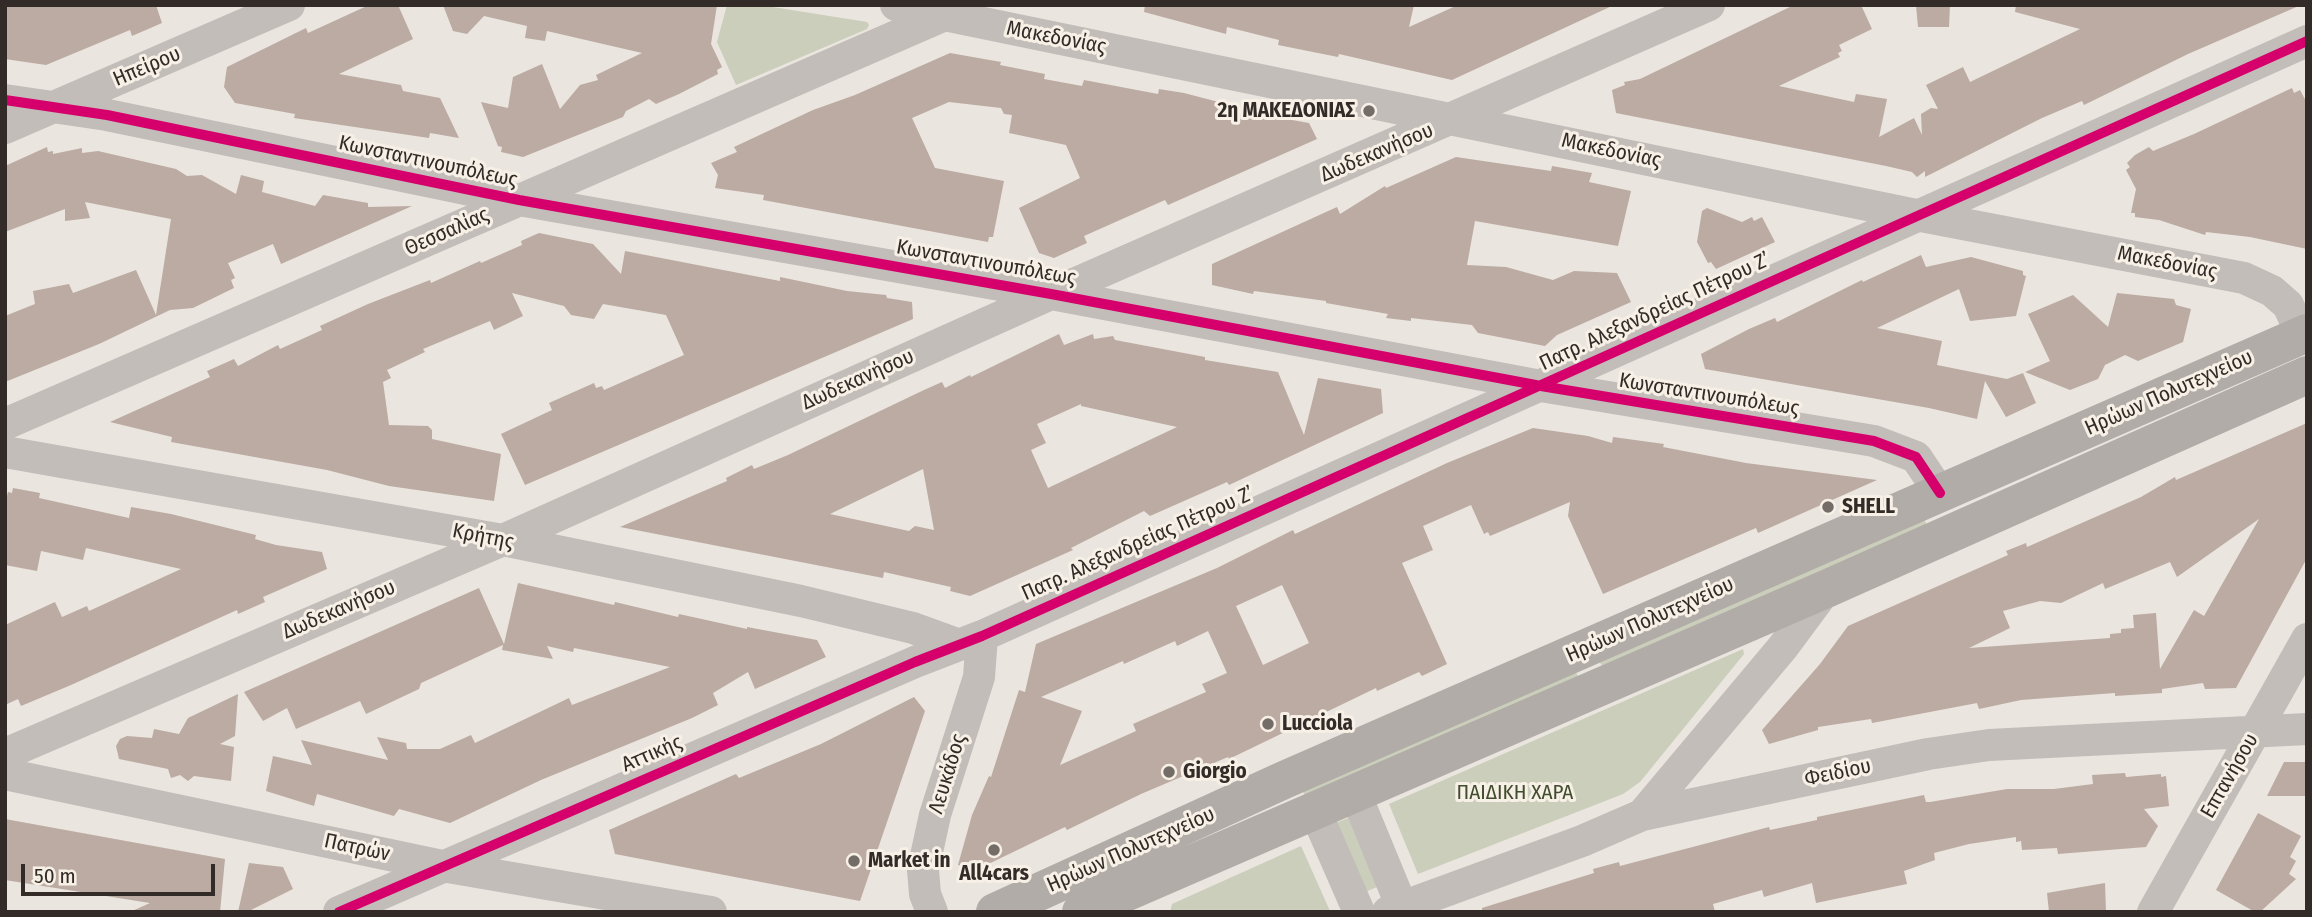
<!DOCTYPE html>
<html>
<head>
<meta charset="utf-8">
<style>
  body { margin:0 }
  #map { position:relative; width:2312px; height:917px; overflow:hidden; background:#eae5df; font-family:"Fira Sans Condensed",sans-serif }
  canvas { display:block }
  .frame { position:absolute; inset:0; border:7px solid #332b27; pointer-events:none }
  .scale { position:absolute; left:21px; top:864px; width:194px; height:32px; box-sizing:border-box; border:4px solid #332b27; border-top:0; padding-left:9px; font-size:21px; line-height:24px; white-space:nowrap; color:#332b27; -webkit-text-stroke:5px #f7f0e6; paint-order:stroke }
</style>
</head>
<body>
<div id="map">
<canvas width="2312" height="917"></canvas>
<div class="frame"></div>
<div class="scale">50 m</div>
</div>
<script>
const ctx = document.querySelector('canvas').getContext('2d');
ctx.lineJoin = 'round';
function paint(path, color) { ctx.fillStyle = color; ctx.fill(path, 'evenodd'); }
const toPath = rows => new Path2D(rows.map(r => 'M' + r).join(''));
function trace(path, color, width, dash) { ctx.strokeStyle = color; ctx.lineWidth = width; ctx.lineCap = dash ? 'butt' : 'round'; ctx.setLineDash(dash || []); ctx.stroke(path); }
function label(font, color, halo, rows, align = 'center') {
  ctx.font = font + ' "Fira Sans Condensed",sans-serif'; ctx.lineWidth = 6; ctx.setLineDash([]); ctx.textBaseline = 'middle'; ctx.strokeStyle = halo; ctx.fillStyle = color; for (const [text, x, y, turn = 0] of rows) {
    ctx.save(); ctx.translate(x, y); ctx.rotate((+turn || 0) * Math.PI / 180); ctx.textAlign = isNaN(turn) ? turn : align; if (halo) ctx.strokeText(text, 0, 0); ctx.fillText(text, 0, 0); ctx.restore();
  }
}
const green = toPath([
  [727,5,760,5,867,22,869,25,867,29,736,85,717,42],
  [1923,517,1927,525,1602,666,1598,659],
  [1743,649,1744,654,1640,782,1623,794,1418,874,1389,804],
  [1575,669,1578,677,1305,796,1301,788],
  [1348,818,1377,887,1365,892,1336,823],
  [1301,846,1330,911,1170,912,1172,904]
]);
const building = toPath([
  [5,5,156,5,162,23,132,36,130,30,46,65,5,59],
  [369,5,398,5,413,39,339,74,401,85,403,91,440,98,459,138,430,133,429,138,294,118,295,114,235,103,224,87,227,67,306,28,308,33],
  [443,5,717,5,711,44,722,67,717,70,718,74,679,94,656,104,649,99,626,111,623,117,523,157,501,152,502,147,498,146,481,102,508,108,513,77,542,64,560,109,580,85,598,80,596,75,642,53,547,31,545,41,525,38,527,26,484,16,467,34,453,31],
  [1145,5,1414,5,1409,27,1458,5,1614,5,1452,80,1339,54,1338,57,1278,45,1279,40,1227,27,1226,34,1144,12],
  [1794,5,1861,5,1872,29,1839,45,1842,51,1838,53,1840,57,1779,86,1854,102,1856,94,1887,99,1879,137,1914,118,1922,135,1921,114,1931,108,1938,109,1926,85,1963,67,1970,82,2080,29,2015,12,2016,5,2301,5,2188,54,2084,105,2082,101,2042,118,1925,177,1925,171,1917,177,1912,172,1886,166,1616,113,1612,90,1625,85,1624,82,1640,79],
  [1916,5,1950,5,1949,27,1918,27],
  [950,53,1001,62,1000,65,1045,74,1044,79,1082,86,1084,80,1158,94,1159,89,1184,93,1230,105,1228,110,1261,120,1264,115,1309,123,1317,139,1168,205,1165,200,1084,236,1087,243,1054,258,1039,253,1019,208,1080,178,1066,145,1009,133,1012,115,1004,114,1001,108,949,102,912,118,935,168,1004,181,993,237,989,237,988,242,763,200,764,195,715,188,718,175,711,163,737,152,734,147,813,110,855,95],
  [2292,88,2294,93,2300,90,2307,103,2307,249,2250,237,2206,232,2205,235,2159,220,2135,217,2135,213,2131,213,2136,189,2126,170,2130,167,2127,163,2135,155,2149,147,2153,151,2194,134],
  [47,147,48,152,53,151,53,154,82,148,82,153,98,151,176,169,187,176,202,175,236,194,241,175,264,181,262,192,315,206,323,195,368,203,368,207,412,206,281,264,273,244,228,263,235,278,231,280,234,288,193,308,170,310,99,344,5,382,5,316,35,304,33,291,69,284,73,293,136,270,156,315,171,219,85,202,90,218,65,221,65,209,5,232,5,166],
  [1456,157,1551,171,1552,166,1592,173,1589,182,1631,191,1618,246,1475,221,1467,265,1506,267,1553,280,1574,271,1617,273,1631,302,1557,335,1545,346,1478,333,1472,325,1411,318,1411,321,1386,318,1388,314,1326,303,1326,301,1254,291,1253,294,1212,285,1212,264,1337,207,1340,214,1385,186,1386,188],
  [1707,208,1742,222,1752,217,1754,221,1762,217,1775,242,1716,269,1711,262,1708,263,1697,242,1702,211],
  [539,233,593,244,621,274,625,251,780,281,780,277,847,291,886,295,887,298,912,302,913,319,525,485,501,434,552,410,549,403,594,383,596,388,602,386,604,390,684,355,666,315,603,304,594,319,571,315,564,306,512,293,523,316,494,330,490,321,423,349,425,352,387,370,391,378,383,382,389,425,428,426,432,430,432,439,501,454,494,501,389,486,327,470,171,442,172,437,110,422,210,377,207,371,234,359,238,366,278,345,280,349,322,330,320,326,368,304,430,280,431,283,480,261,481,263,522,245,521,241],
  [1921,255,1926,267,1971,257,2023,271,2023,275,2026,276,2016,316,1970,321,1959,289,1877,328,1942,341,1937,365,2007,379,2023,373,2036,403,2006,417,1985,381,1977,419,1929,408,1705,369,1701,354,1749,329,1775,318,1777,322,1862,280,1863,282],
  [2117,293,2174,299,2176,305,2191,309,2183,342,2138,361,2125,355,2105,365,2098,379,2070,390,2025,372,2050,361,2028,314,2073,295,2108,327],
  [1059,334,1064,345,1093,334,1094,339,1113,336,1115,340,1205,357,1205,360,1278,372,1304,435,1318,378,1381,389,1383,413,1229,485,1227,482,1150,516,1144,511,1071,548,1073,550,970,596,950,591,951,587,884,572,883,578,620,527,727,481,726,478,752,465,754,469,788,455,924,390,942,382,945,388,970,375,971,377],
  [1081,404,1081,406,1177,427,1048,488,1031,450,1046,443,1037,424],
  [923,469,934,530,915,526,909,531,830,514],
  [2307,423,2307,558,2236,688,2205,689,2203,683,2162,689,2162,693,2115,696,2115,693,2021,700,1979,709,1977,703,1872,723,1871,719,1818,727,1818,730,1769,744,1762,730,1820,664,1848,626,2008,555,2006,551,2026,543,2027,547,2141,497,2175,477,2176,480],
  [2259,519,2204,616,2194,610,2160,669,2156,613,2133,615,2134,628,2121,629,2121,633,2110,634,2110,638,1969,648,2010,628,2003,611,2040,601,2061,603,2103,583,2105,589,2170,562,2177,577],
  [1533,428,1588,436,1612,443,1613,437,1664,444,1663,447,1746,463,1877,480,1758,533,1756,528,1603,594,1568,516,1570,502,1490,536,1488,532,1484,534,1471,505,1423,526,1433,550,1402,563,1447,664,1422,676,1419,672,1377,691,1376,688,1229,759,1228,757,1141,794,1067,830,1065,827,976,870,958,865,972,815,989,776,991,777,1019,690,1025,692,1036,644,1217,568,1293,530,1295,534,1447,463],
  [1282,585,1309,643,1263,665,1236,606],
  [1208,631,1227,673,1202,684,1206,692,1133,724,1136,731,1060,765,1082,711,1041,697,1123,661,1124,664,1175,641,1177,646],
  [13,488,40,493,39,498,129,518,131,507,171,514,256,535,255,539,276,545,322,552,327,569,263,597,265,602,238,614,237,610,71,685,21,706,18,699,5,705,5,625,55,602,62,617,87,606,89,611,181,569,86,548,83,560,41,551,37,571,5,565,5,504,8,492,12,493],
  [518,583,614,605,615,602,678,617,679,614,747,629,747,627,817,640,826,657,755,689,748,672,713,693,718,705,692,718,541,780,450,823,399,809,394,816,317,794,314,806,266,791,273,756,312,765,301,740,388,760,377,737,406,743,407,749,440,749,471,735,475,743,569,698,572,705,670,667,574,648,573,652,547,646,553,659,502,650,503,645,432,678,421,683,419,689,366,714,360,701,296,729,287,708,263,721,244,692,479,588,504,644],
  [238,694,235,736,220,744,234,747,231,781,194,776,188,781,180,775,171,778,168,769,119,759,116,746,120,739,127,736,152,738,154,729,179,734,188,718],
  [914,697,925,711,860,901,615,854,609,830,736,774,739,778,821,744],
  [2284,762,2307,762,2307,796,2267,796],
  [2125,773,2126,777,2161,774,2161,777,2166,776,2169,806,2144,809,2158,826,2146,847,2058,854,2057,848,2022,850,2021,841,2016,842,2016,837,1969,844,1934,853,1935,860,1904,871,1907,884,1816,903,1812,883,1764,897,1762,890,1713,904,1715,912,1482,912,1482,908,1594,873,1593,869,1619,862,1620,866,1769,827,1770,830,1817,820,1817,817,1924,795,1926,802,1930,802,2007,789,2054,789,2093,784,2092,775],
  [2258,813,2301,836,2290,857,2296,861,2289,874,2296,879,2260,912,2255,912,2216,890],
  [5,819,225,859,220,912,130,912,150,903,5,880],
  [249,863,283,867,293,889,247,912,238,912],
  [2105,883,2106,912,2049,912,2047,893]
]);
const minor = toPath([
  [896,5,1916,215,2244,278,2272,291,2288,305,2302,335],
  [5,100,107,115,519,200,1051,294,1541,386,1874,441,1916,457,1940,493],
  [5,128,289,5],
  [5,424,947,14],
  [5,452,503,540,801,601,913,628,957,644],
  [5,754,503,540,1051,294,1709,5],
  [5,774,442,866,711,912],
  [1355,793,1404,912],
  [1315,811,1359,912],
  [1642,815,1783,647,1826,589],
  [339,912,915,662,982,636,2307,41],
  [932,912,925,894,923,870,935,815,979,677,982,636],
  [1388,912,1582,841,1642,815,1928,754,1989,745,2307,729],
  [2153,912,2307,639]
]);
const major = toPath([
  [995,912,1284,780,2307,333],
  [1081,912,1826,589,2307,375]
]);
const cycleway = toPath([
  [5,100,107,115,519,200,1051,294,1541,386,1874,441,1916,457,1940,493],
  [339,912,915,662,982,636,2307,41]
]);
const markers = [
  [1369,111,7,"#736c67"],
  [1828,507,7,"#736c67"],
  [1268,724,7,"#736c67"],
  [1169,772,7,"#736c67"],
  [994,850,7,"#736c67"],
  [854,861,7,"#736c67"]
];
const streetNames = [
  ["Μακεδονίας",1056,38,11],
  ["Ηπείρου",147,67,-23],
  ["Μακεδονίας",1611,151,12],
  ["Δωδεκανήσου",1377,153,-23],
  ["Κωνσταντινουπόλεως",428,162,12],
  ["Θεσσαλίας",447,232,-24],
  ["Κωνσταντινουπόλεως",986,263,10],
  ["Μακεδονίας",2167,263,11],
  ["Πατρ. Αλεξανδρείας Πέτρου Ζ’",1655,312,-25],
  ["Δωδεκανήσου",858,380,-24],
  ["Ηρώων Πολυτεχνείου",2169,393,-24],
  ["Κωνσταντινουπόλεως",1709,395,9],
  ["Κρήτης",483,537,11],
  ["Πατρ. Αλεξανδρείας Πέτρου Ζ’",1138,544,-24],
  ["Δωδεκανήσου",339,610,-23],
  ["Ηρώων Πολυτεχνείου",1650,620,-24],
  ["Αττικής",652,754,-23],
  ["Φειδίου",1838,773,-12],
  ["Λευκάδος",948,774,-73],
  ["Επτανήσου",2230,776,-60],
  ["Πατρών",357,848,12],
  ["Ηρώων Πολυτεχνείου",1131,850,-24]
];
const poiNames = [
  ["2η ΜΑΚΕΔΟΝΙΑΣ",1355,111,"right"],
  ["SHELL",1842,507],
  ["Lucciola",1282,724],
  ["Giorgio",1183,772],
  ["Market in",868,861],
  ["All4cars",994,874,"center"]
];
const parkNames = [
  ["ΠΑΙΔΙΚΗ ΧΑΡΑ",1515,793]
];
paint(green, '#caceba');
paint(building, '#bcaba2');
trace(minor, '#c2bdb8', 32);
trace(major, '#b1aca7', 38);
trace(cycleway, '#d6006c', 10);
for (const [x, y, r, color] of markers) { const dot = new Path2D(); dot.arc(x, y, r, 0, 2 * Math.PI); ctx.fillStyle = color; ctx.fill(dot); trace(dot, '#f7f0e6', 2.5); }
label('21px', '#332b27', '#f7f0e6', streetNames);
label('bold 21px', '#332b27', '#f7f0e6', poiNames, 'left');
label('21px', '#414e2d', '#f7f0e6', parkNames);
</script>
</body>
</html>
